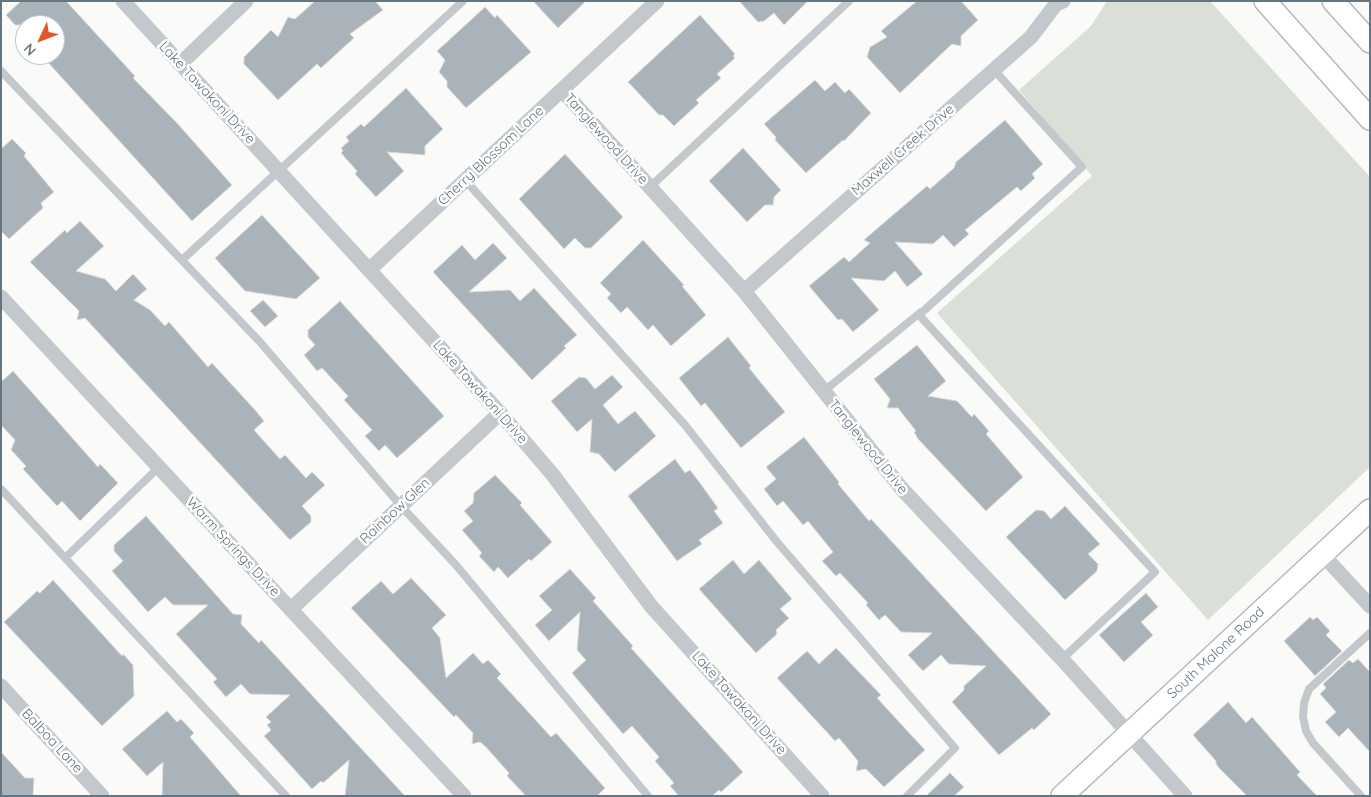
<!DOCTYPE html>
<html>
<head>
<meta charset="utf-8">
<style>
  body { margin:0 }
  #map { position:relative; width:1371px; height:797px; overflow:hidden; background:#fafaf8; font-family:Quicksand,sans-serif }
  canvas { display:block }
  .frame { position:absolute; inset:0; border:2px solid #657683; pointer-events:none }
  .north { position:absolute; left:15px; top:15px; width:50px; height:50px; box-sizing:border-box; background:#fff; border:1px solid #c1c8cd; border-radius:50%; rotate:227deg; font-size:14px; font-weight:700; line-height:20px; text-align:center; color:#657683 }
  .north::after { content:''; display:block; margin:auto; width:18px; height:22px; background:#e4572e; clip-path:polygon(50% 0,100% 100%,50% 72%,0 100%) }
</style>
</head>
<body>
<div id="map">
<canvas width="1371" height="797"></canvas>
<div class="frame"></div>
<div class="north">N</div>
</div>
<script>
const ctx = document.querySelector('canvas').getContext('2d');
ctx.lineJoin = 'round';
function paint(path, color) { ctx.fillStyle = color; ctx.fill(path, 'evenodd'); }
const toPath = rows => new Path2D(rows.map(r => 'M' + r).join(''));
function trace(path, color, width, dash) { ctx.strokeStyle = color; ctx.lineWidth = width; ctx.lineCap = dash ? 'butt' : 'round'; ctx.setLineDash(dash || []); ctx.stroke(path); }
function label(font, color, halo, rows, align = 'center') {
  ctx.font = font + ' Quicksand,sans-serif'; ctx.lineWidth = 5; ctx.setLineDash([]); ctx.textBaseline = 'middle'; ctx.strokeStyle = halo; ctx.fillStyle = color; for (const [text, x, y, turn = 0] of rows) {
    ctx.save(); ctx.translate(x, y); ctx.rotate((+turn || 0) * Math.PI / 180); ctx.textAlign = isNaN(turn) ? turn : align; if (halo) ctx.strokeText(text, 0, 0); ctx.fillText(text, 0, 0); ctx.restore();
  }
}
const green = toPath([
  [1107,1,1210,1,1370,177,1370,467,1208,620,937,313,1092,176,1019,90,1091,26]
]);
const building = toPath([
  [21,1,66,1,135,76,133,78,177,123,232,185,192,221,44,58,48,55,55,55,55,25,15,25,6,15,21,1],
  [315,1,375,1,383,10,350,34,354,38,321,68,317,64,278,100,244,64,244,57,271,30,278,37,288,17,295,19,315,1],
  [533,1,586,1,558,28,533,1],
  [739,1,808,1,784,25,774,13,764,21,758,22,739,1],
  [917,1,961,1,978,20,961,36,961,46,952,44,900,93,867,57,870,47,887,37,881,31,917,1],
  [485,7,495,18,497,15,531,52,466,108,447,87,447,81,439,72,445,60,437,51,485,7],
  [700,15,735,54,733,56,735,58,717,74,721,78,696,100,699,103,674,126,663,115,659,115,628,82,700,15],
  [815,80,825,91,835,82,845,93,849,89,871,113,844,141,843,140,806,173,775,140,776,137,764,124,815,80],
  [406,88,443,129,425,146,425,155,387,152,404,171,376,197,355,174,357,171,341,153,343,151,341,148,349,141,346,137,361,124,364,127,406,88],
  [1005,120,1043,164,1032,174,1035,178,1021,191,1017,187,994,206,965,230,969,234,954,247,943,235,933,244,895,242,923,274,907,287,895,271,884,281,851,278,879,310,853,332,842,319,838,320,809,286,844,257,849,262,870,243,864,240,866,238,927,186,930,189,954,168,956,162,1005,120],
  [12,139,26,153,24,156,54,192,41,203,43,208,9,239,1,231,1,149,12,139],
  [743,148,781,190,774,197,773,205,765,205,747,222,709,181,743,148],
  [565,154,623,217,591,248,585,248,575,238,564,249,519,199,565,154],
  [262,215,320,278,296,299,245,291,215,258,262,215],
  [80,221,104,246,76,271,105,279,116,291,133,274,147,289,134,300,150,310,165,326,169,322,208,367,212,363,256,411,264,421,254,430,280,459,285,455,306,478,312,472,325,485,302,506,311,516,311,522,290,540,85,318,77,320,79,311,30,262,65,230,67,233,80,221],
  [643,240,684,285,682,286,706,315,671,346,653,325,648,330,627,307,621,313,607,298,611,294,600,283,643,240],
  [493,243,507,258,469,292,510,290,520,301,534,288,577,335,564,346,566,348,532,380,433,272,462,245,475,260,493,243],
  [263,300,278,316,265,327,250,311,263,300],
  [340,301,444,416,397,458,385,445,379,451,365,436,372,430,344,400,348,396,322,368,317,371,304,355,315,345,308,337,308,330,340,301],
  [728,337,751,366,749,368,785,412,741,448,705,403,701,406,679,378,728,337],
  [917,345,946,381,928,396,957,401,972,417,974,414,989,431,986,434,1023,477,986,511,918,439,914,432,916,431,898,408,887,408,890,399,874,379,917,345],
  [13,371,98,467,100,464,118,483,80,521,62,501,57,506,23,469,26,466,11,450,15,440,1,425,1,382,13,371],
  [612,375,623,387,603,405,618,424,635,411,656,436,615,472,599,454,590,452,592,419,577,432,551,401,579,377,586,378,595,389,612,375],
  [804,437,839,482,838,484,869,521,871,519,1051,714,1034,730,1032,728,999,755,952,702,964,690,964,686,986,666,949,664,941,655,923,671,908,655,932,633,901,632,885,615,879,620,866,605,868,603,840,573,836,576,822,561,833,552,808,521,803,525,783,501,777,506,764,489,776,479,766,467,804,437],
  [675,459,685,473,690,470,700,483,718,508,714,511,723,523,699,540,702,544,677,561,628,496,675,459],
  [495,475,522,503,520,505,552,542,531,561,529,559,508,578,498,567,494,572,479,556,482,553,462,530,473,521,464,511,473,503,474,493,495,475],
  [1065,506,1100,544,1088,554,1098,564,1097,571,1065,600,1006,537,1036,510,1044,511,1051,519,1065,506],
  [146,516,233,614,242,615,241,624,259,643,261,640,405,796,345,796,349,760,323,783,321,781,312,789,264,736,271,730,267,725,271,722,266,717,290,695,250,694,241,684,226,697,213,682,217,679,176,634,208,605,173,605,165,597,148,612,112,571,123,561,114,551,114,545,146,516],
  [733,560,744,574,759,560,792,599,780,609,789,618,776,630,777,634,756,653,699,589,733,560],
  [570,569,596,598,593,601,633,646,631,648,743,772,721,792,719,790,712,796,679,796,670,786,674,783,655,761,659,757,632,726,623,734,572,673,586,660,577,650,580,612,549,641,535,625,552,610,539,596,570,569],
  [411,578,446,615,432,628,440,638,446,678,473,653,483,664,488,660,501,674,497,678,521,704,551,737,556,733,605,788,597,796,526,796,507,776,509,773,485,746,480,742,472,744,473,733,456,715,454,717,351,608,381,581,393,594,411,578],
  [53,580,122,656,123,654,133,665,134,696,102,726,4,622,37,591,40,593,53,580],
  [1146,593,1158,607,1141,622,1153,635,1124,662,1099,635,1146,593],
  [1310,617,1313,620,1317,617,1330,631,1326,635,1342,651,1315,676,1284,641,1310,617],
  [836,648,881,695,877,698,925,750,884,787,866,769,856,771,858,761,839,738,835,741,777,678,807,651,819,664,836,648],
  [1358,659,1370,672,1370,752,1348,728,1339,737,1325,722,1336,712,1320,694,1326,688,1323,684,1349,660,1353,663,1358,659],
  [1228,702,1246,723,1252,717,1300,772,1297,775,1317,796,1247,796,1220,769,1216,764,1216,761,1193,735,1228,702],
  [167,711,177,722,181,719,194,733,190,737,241,796,162,796,163,762,147,776,122,749,167,711],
  [1,752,25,778,34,778,33,796,1,796,1,752],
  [950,773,964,787,954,796,926,796,950,773]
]);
const lane = toPath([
  [994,70,1082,167,919,315,1155,572,1062,659],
  [1,71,260,342,401,506,456,565,648,796],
  [465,180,685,425,777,542,955,748,907,796],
  [650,187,849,1],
  [182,260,463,1],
  [824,391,921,312],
  [1,489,286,796],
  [65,558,159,467],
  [1361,796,1313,743,1306,731,1303,717,1304,703,1309,689,1370,633]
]);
const street = toPath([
  [123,1,500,413,553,475,651,606,822,796],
  [180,64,246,1],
  [562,90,744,291,902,489,1062,659,1185,796],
  [369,270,657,1],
  [744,291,1031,37,1056,4,1063,1],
  [1,297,464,796],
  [1322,554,1370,606],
  [291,609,500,413],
  [1,686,102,796]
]);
const secondary = toPath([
  [1265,1,1370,119],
  [1333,1,1370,42],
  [1062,796,1370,510]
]);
const streetNames = [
  ["Lake Tawakoni Drive",207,93,47],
  ["Tanglewood Drive",606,139,48],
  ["Maxwell Creek Drive",903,150,-41],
  ["Cherry Blossom Lane",491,156,-43],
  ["Lake Tawakoni Drive",480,392,48],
  ["Tanglewood Drive",868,447,51],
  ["Rainbow Glen",395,511,-43],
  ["Warm Springs Drive",233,547,47],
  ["South Malone Road",1216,653,-43],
  ["Lake Tawakoni Drive",739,703,48],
  ["Balboa Lane",52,741,47]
];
paint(green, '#dadfd7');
paint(building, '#aab3b9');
trace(building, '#dcdcda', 1);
trace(secondary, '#b3babf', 24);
trace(lane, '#c3c8cc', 8);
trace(street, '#c3c8cc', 15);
trace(secondary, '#fff', 21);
label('14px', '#657683', '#fff', streetNames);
</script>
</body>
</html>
